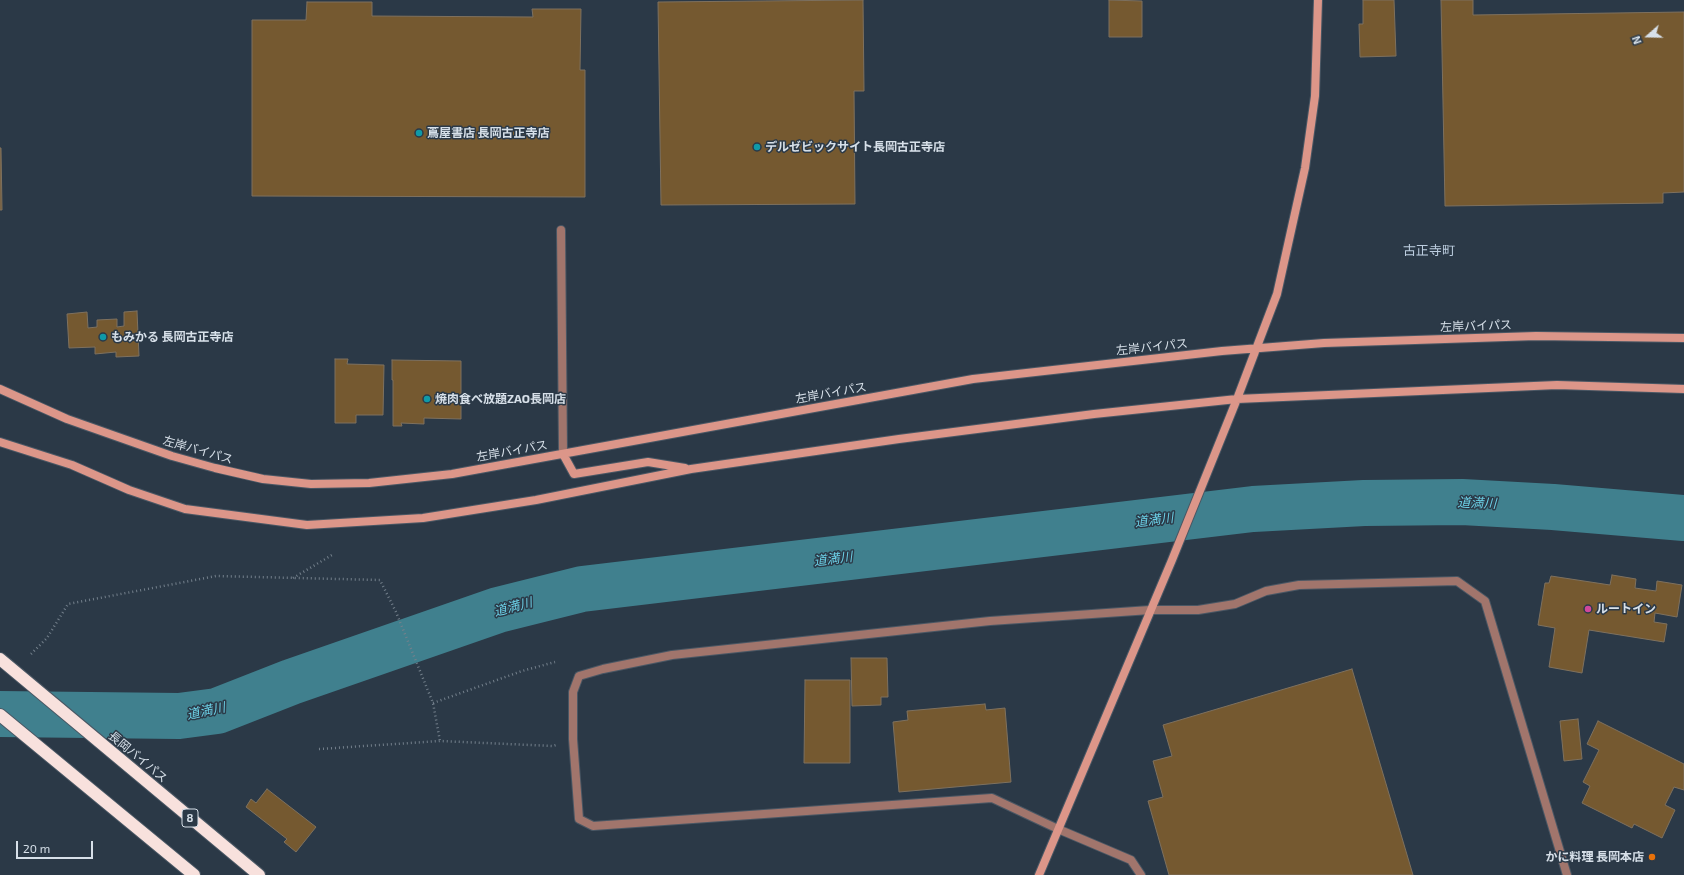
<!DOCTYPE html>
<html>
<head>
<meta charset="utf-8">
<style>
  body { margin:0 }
  #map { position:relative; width:1684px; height:875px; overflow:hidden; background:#2b3947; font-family:"Exo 2",sans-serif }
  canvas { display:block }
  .north { position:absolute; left:1628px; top:16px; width:40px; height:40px; -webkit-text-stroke:3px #2b3947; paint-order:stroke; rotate:250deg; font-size:11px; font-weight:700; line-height:16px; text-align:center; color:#d7e0e9 }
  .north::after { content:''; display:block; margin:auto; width:14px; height:18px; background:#d7e0e9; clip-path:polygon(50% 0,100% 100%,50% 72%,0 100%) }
  .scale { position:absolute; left:16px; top:841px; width:77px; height:18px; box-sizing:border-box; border:2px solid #d7e0e9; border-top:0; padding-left:5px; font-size:12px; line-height:14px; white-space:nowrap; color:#d7e0e9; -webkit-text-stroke:3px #2b3947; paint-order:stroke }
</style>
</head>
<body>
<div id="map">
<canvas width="1684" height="875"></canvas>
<div class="north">N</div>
<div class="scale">20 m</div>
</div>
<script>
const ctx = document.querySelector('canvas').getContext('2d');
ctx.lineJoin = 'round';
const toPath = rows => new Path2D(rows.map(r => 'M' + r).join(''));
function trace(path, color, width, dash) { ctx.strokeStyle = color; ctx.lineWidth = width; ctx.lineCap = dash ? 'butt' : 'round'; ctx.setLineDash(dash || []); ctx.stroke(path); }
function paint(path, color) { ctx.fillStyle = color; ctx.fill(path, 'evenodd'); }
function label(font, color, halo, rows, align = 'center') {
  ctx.font = font + ' "Exo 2","Noto Sans JP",sans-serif'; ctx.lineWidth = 3; ctx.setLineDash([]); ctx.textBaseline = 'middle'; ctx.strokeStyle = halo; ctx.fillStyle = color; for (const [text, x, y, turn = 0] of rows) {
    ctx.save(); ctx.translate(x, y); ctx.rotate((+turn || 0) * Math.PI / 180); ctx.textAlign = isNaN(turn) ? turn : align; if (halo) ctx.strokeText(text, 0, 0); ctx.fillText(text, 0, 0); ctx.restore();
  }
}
const river = toPath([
  [0,714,179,716,217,711,291,682,498,610,582,589,1253,509,1364,503,1462,502,1553,507,1684,518]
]);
const building = toPath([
  [863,0,864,91,854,91,855,204,661,205,658,2,863,0],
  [1109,0,1142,1,1142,37,1109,37,1109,0],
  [1363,0,1394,0,1396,56,1360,57,1359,24,1363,24,1363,0],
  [1441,0,1473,0,1473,15,1684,12,1684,192,1663,193,1663,203,1445,206,1441,0],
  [307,2,372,2,372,16,533,17,532,9,581,9,580,70,585,70,585,197,252,196,252,20,306,20,307,2],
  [0,148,1,148,2,210,0,210,0,148],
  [137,311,139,356,116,357,116,352,95,354,95,347,69,348,67,314,87,312,88,328,97,327,97,320,117,319,117,327,124,326,124,312,137,311],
  [335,359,348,359,347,364,384,365,383,415,356,415,356,423,335,423,335,359],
  [392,360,461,361,461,419,424,418,424,424,401,423,402,426,393,426,393,380,392,380,392,360],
  [1612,575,1636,579,1635,588,1656,591,1657,581,1682,585,1677,617,1655,613,1654,622,1667,624,1664,642,1589,630,1582,673,1549,667,1555,628,1538,625,1545,583,1549,583,1551,576,1610,585,1612,575],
  [851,658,887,658,888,697,881,697,881,705,852,706,851,658],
  [1352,669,1413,875,1169,875,1148,801,1163,797,1153,761,1172,756,1163,725,1352,669],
  [805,680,850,680,850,763,804,763,805,680],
  [985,704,986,710,1005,708,1011,782,899,792,893,722,908,720,907,711,985,704],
  [1578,719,1582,759,1564,761,1560,721,1578,719],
  [1598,721,1684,764,1684,790,1674,787,1665,805,1675,810,1662,838,1634,824,1632,828,1582,803,1590,786,1583,782,1599,750,1587,744,1598,721],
  [267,789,316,827,296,852,284,842,287,839,246,807,251,799,256,803,267,789]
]);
const path = toPath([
  [293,578,332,555],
  [31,654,47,638,68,604,216,576,380,580,396,612,433,703,440,741],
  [433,703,522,671,555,662],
  [319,749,440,741,553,746,556,745]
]);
const lane = toPath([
  [561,230,563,454]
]);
const street = toPath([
  [1141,875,1131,860,1058,829,992,798,593,826,579,819,573,739,573,692,579,676,603,669,672,655,990,621,1150,610,1198,610,1235,604,1266,591,1299,585,1457,581,1485,601,1567,875]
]);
const secondary = toPath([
  [0,389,67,419,172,456,215,468,263,479,311,484,369,483,452,474,973,379,1222,351,1324,343,1536,336,1684,338],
  [0,442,72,465,129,490,185,509,307,525,423,518,536,500,691,469,899,439,1094,414,1237,399,1557,385,1684,389],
  [563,454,574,474,648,462,685,468],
  [1039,875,1172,560,1237,399,1277,294,1305,168,1315,96,1318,0]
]);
const highway = toPath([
  [0,659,259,875],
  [0,715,194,875]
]);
const markers = [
  [419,133,4,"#0f9aa8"],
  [757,147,4,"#0f9aa8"],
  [103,337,4,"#0f9aa8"],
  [427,399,4,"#0f9aa8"],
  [1588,609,4,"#d1479c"],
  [1652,857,4,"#e8710a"]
];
const shields = [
  [190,818,16]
];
const shieldNames = [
  ["8",190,818]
];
const poiNames = [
  ["蔦屋書店 長岡古正寺店",427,133],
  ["デルゼビックサイト長岡古正寺店",765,147],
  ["もみかる 長岡古正寺店",111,337],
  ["焼肉食べ放題ZAO長岡店",435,399],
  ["ルートイン",1596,609],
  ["かに料理 長岡本店",1644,857,"right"]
];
const streetNames = [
  ["左岸バイパス",1476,326,-2],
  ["左岸バイパス",1152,347,-6],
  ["左岸バイパス",831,393,-10],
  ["左岸バイパス",198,450,16],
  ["左岸バイパス",512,451,-10],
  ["長岡バイパス",138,757,40]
];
const neighbourhoodNames = [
  ["古正寺町",1429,251]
];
const waterNames = [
  ["道満川",1477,503,2],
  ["道満川",1154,520,-7],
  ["道満川",833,559,-7],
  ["道満川",513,607,-15],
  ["道満川",206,711,-12]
];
trace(river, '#40808e', 46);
paint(building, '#755930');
trace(building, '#7e715f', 1);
trace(lane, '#4a5764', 10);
trace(street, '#4a5764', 10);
trace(secondary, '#4a5764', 10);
trace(highway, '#4a5764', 14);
trace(path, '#74808c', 2.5, [1, 3]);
trace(lane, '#a1756c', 8);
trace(street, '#a1756c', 8);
trace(secondary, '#dc9689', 8);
trace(highway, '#f8e1dd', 12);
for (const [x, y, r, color] of markers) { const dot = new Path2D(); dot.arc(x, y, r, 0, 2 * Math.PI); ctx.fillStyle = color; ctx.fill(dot); trace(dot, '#2b3947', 1.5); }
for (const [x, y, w] of shields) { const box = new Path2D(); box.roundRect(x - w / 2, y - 9, w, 18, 3); ctx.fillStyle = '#2b3947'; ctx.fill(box); trace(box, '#d7e0e9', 1); }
label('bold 11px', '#d7e0e9', null, shieldNames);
label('bold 12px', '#d7e0e9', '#2b3947', poiNames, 'left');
label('12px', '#d7e0e9', '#2b3947', streetNames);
label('13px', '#bccddf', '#2b3947', neighbourhoodNames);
label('italic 13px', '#6bcfe5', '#2b3947', waterNames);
</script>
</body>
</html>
